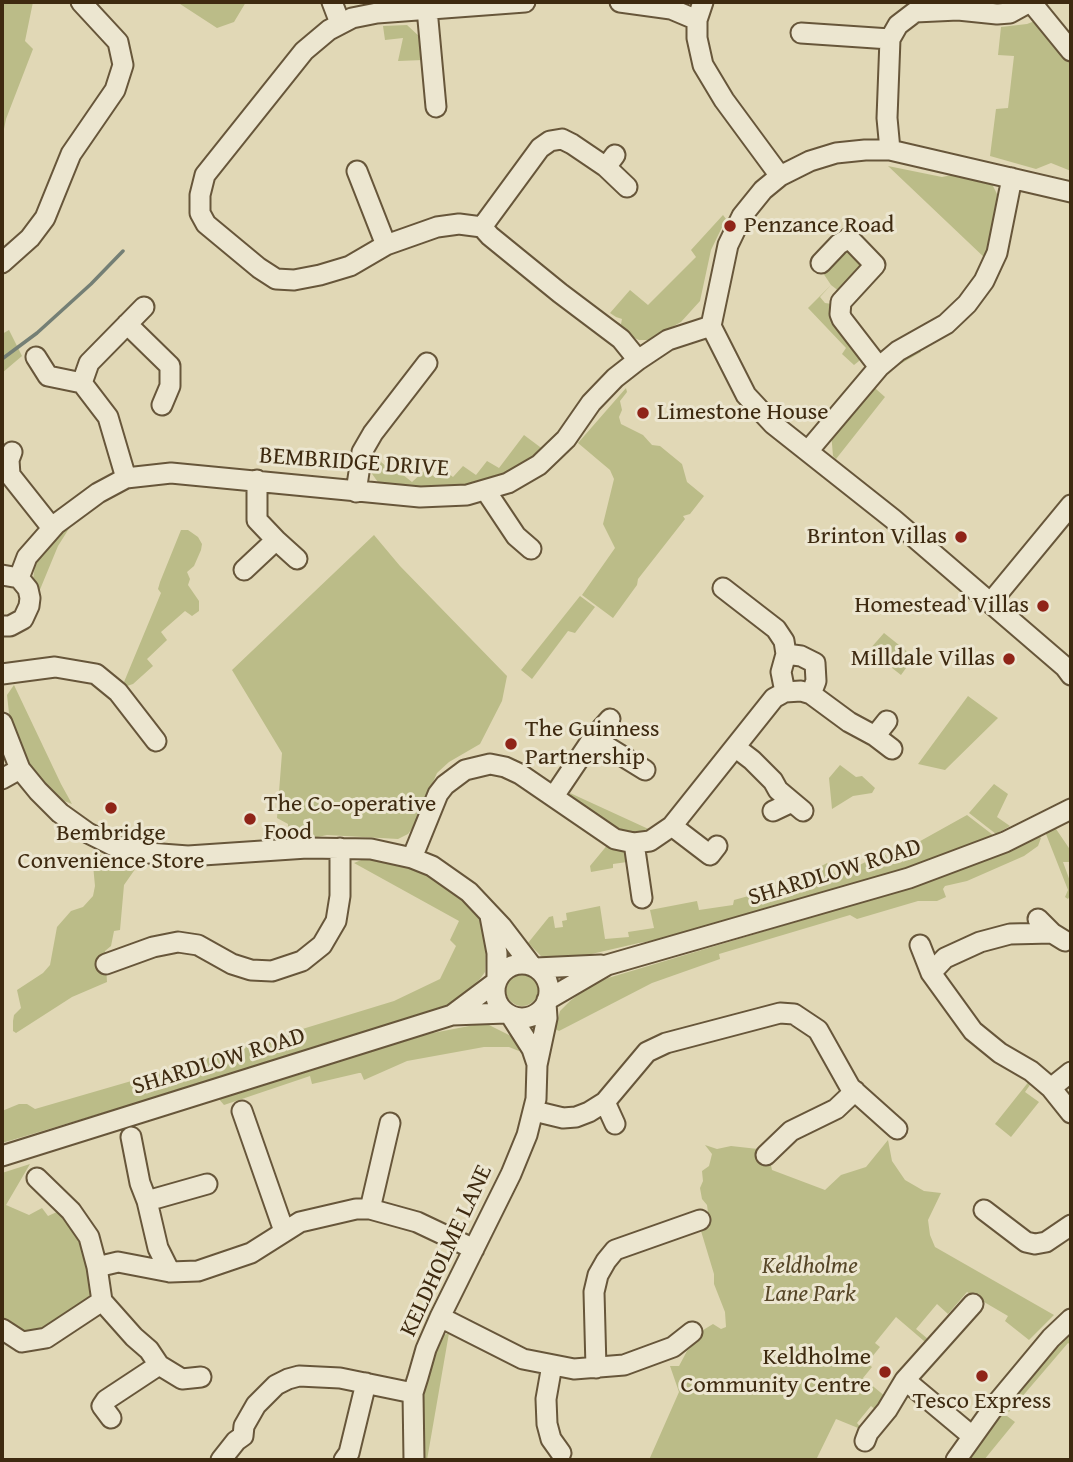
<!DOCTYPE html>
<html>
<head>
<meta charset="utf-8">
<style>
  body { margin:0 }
  #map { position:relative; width:1073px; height:1462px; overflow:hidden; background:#e1d8b6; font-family:"Gentium Book Plus",serif }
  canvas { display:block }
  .frame { position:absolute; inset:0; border:4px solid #3e2a10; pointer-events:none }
</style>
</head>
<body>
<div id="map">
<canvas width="1073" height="1462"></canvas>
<div class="frame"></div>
</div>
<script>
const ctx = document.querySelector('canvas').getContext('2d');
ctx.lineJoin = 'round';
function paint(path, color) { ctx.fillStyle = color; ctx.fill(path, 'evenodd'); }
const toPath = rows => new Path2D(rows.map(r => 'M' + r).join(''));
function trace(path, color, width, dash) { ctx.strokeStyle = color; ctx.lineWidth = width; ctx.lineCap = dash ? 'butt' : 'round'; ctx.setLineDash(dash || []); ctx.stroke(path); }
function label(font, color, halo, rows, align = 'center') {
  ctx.font = font + ' "Gentium Book Plus",serif'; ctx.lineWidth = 6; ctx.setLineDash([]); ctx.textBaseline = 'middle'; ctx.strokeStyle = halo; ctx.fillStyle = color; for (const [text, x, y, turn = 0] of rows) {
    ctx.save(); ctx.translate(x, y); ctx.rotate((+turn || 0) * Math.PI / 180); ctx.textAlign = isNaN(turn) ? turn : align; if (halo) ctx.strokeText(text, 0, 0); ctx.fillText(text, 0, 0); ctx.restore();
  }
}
const green = toPath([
  [2,2,33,2,25,41,33,49,6,119,2,139],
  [177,2,246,2,234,22,217,28],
  [1040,19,1071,57,1069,88,1071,90,1071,171,1051,163,1036,169,990,156,996,109,1008,108,1014,56,998,55,1001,27,1027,24],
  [407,25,420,37,423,60,398,61,403,38,385,40,383,26],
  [888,166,942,177,957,174,991,182,1002,204,987,260],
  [723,215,726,219,711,250,700,301,681,322,649,340,639,340,623,333,548,275,549,271,608,317,621,324,622,319,616,317,610,313,630,290,648,305,696,257,691,250],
  [849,252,863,264,840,292,831,285,820,297,825,303,832,304,860,352,859,361,854,365,842,354,846,348,808,308,831,285,823,273,842,255],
  [9,330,22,356,2,373,2,334],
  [919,346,921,352,888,371,874,385,876,389,885,397,836,459,833,456,831,432,866,385],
  [626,388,627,392,620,401,622,410,619,417,621,424,643,435,652,445,660,446,682,464,687,482,704,496,690,514,683,516,685,519,638,579,637,585,613,618,582,595,615,548,603,524,614,479,610,470,578,443],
  [524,435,544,450,508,473,486,483,441,490,380,485,370,471,374,456,388,468,398,471,412,482,425,470,436,478,444,470,453,477,463,466,476,475,487,461,499,468],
  [80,511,58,546,34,604,33,579,36,559],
  [181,530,188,530,198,537,202,544,201,550,194,566,187,572,190,579,188,585,199,601,199,611,192,616,185,611,161,632,167,640,147,659,153,666,133,684,127,686,124,682,161,593,158,589,160,582],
  [374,535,400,566,507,676,502,701,480,744,449,762,437,773,414,826,408,834,398,839,327,835,318,837,345,838,265,842,288,839,288,824,277,818,282,753,232,670],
  [580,596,595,607,575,633,568,631,532,679,521,670],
  [884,633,914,657,901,675,869,650],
  [14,685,61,784,72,804,59,799,33,774,20,750,10,722,7,695],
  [968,696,998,718,945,770,918,764],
  [840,765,856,777,862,776,875,788,872,793,853,796,832,809,829,778],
  [994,784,1008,794,997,817,1010,826,996,834,969,813],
  [570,793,655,832,644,834,615,832,572,800],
  [967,815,993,835,931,862,701,933,639,943,574,958,550,959,541,956,528,943,549,917,553,916,555,928,563,927,562,921,567,920,566,913,600,906,605,939,629,937,628,932,654,928,650,910,697,901,699,910,733,905,734,900,792,884,792,874,814,870,827,863,837,876,884,853,888,859],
  [1050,828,1056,829,1071,851,1071,862,1063,862,1071,884,1071,894,1068,899,1065,897,1068,890,1044,829],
  [1035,832,1041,838,1038,846,1024,856,967,881,945,886,943,889,946,897,937,901,918,901,857,919,850,915,719,954,720,959,652,983,559,1031,555,1029,560,1011,570,1001,590,986,608,978,886,895],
  [609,843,624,849,634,861,613,864,613,868,591,872,590,866],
  [99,854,119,864,138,865,124,885,120,930,114,931,111,946,105,951,107,982,72,997,16,1033,13,1031,13,1021,14,1015,21,1008,17,990,43,973,50,965,57,927,71,911,83,907,93,896,95,886,93,865],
  [366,858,376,858,422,870,451,887,481,918,486,949,485,972,480,979,453,1003,420,1017,381,1030,2,1143,2,1111,19,1104,27,1104,35,1109,152,1075,394,1001,440,979,456,946,450,940,459,921,354,863],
  '506 990a16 16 0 1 1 32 0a16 16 0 1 1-32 0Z',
  [485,1023,513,1037,520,1044,519,1051,509,1047,484,1047,407,1061,364,1080,361,1073,359,1073,312,1084,310,1076,224,1105,218,1098,417,1036],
  [1030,1080,1042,1092,1040,1093,1030,1085,1025,1092,1039,1102,1011,1137,995,1124],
  [888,1140,892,1161,905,1180,924,1191,941,1193,928,1220,930,1235,935,1247,1054,1315,1029,1340,1005,1321,1008,1316,967,1292,948,1314,937,1304,916,1329,934,1344,931,1347,896,1317,875,1343,880,1347,867,1363,872,1367,863,1378,886,1397,877,1411,871,1406,857,1423,863,1430,836,1419,816,1460,649,1460,679,1392,670,1366,679,1366,687,1351,694,1344,695,1335,713,1324,721,1329,726,1327,725,1312,714,1284,714,1274,701,1231,710,1227,707,1205,702,1199,700,1188,703,1181,702,1171,709,1166,712,1154,705,1145,717,1149,731,1146,758,1149,770,1161,772,1170,825,1190,841,1175,866,1167],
  [30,1164,6,1205,29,1215,42,1208,48,1216,59,1211,76,1224,96,1297,47,1328,36,1332,21,1330,2,1319,2,1173],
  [1071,1328,1071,1345,1068,1343,1009,1412,1002,1406],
  [449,1333,427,1460,421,1460,420,1406,427,1372,441,1336],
  [999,1410,1015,1422,984,1460,963,1460]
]);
const stream = toPath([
  [2,359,37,333,91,284,123,251]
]);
const minor = toPath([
  [332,2,340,23],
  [525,2,377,13,352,18,329,30,304,51,205,175,200,195,200,213,206,224,259,268,276,279,294,280,320,275,350,266,386,245,437,227,459,224,482,227,490,236,560,293,621,339,638,360],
  [620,2,671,9,697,20],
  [703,2,697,20,697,38,703,65,724,100,780,176],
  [1031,2,1071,51],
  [427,9,436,107],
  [801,33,890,39],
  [890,150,887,118,890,39,898,25,915,12,958,10,997,14,1010,13,1030,2],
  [615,155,606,167,627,187],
  [357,171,386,245],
  [1071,192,890,150,865,150,836,153,810,161,780,176,763,190,742,216,728,245,711,326,746,395,773,424,893,519,1065,667,1071,675],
  [482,227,540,148,550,141,562,139,572,144,606,167],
  [2,263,30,238,45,218,71,154,115,90,123,65,118,42,81,2],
  [821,263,839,244,849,238,875,265,841,302,840,314,842,319,879,367],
  [127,324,170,366,170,386,162,405],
  [36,357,48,376,82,383,108,417,126,478],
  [82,383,89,363,144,307],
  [808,451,879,367,898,351,946,324,967,304,984,281,997,253,1012,178],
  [12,452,9,460,10,475,52,528],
  [486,491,516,536,531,549],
  [356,492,362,452,373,433,427,363],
  [276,540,297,559],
  [244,570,276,540,257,520,257,480],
  [2,575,19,578,28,589,30,598,29,606,23,619,10,626,2,626],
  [19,578,27,557,56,524,98,493,126,478,171,473,420,497,467,495,508,483,539,465,566,439,591,403,615,378,638,360,668,340,711,326],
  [723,588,776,629,784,641,786,654],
  [991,602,1071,505],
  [2,674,55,667,96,674,118,692,156,741],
  [785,692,781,672,786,654,801,656,815,663,816,681,811,694],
  [2,723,20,769,38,791,60,813,88,833,116,847,148,853,188,856,307,848,371,849,412,858,432,866,469,892,502,927,531,965],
  [875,736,887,721],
  [593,738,645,770],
  [735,747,752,760,773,781,778,790,803,811],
  [2,779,20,769],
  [554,796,593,738,610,719],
  [773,811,792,802],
  [672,826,710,855,717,846],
  [634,843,642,898],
  [412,858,438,794,445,785,465,770,490,764,505,767,520,774,615,839,634,843,650,841,672,826,774,698,785,692,801,691,811,694,849,722,875,736,892,749],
  [490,916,497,953,497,979],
  [1038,919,1052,933,1065,941],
  [920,945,931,973,973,1031,1000,1053,1031,1071,1051,1088,1071,1113],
  [106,964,153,947,178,942,198,945,232,964,251,970,272,971,302,961,322,945,336,921,340,896,340,848],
  '495 991a27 27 0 1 1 54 0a27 27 0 1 1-54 0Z',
  [536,968,601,965],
  [931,973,945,958,980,942,1010,934,1052,933],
  [547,1000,607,965,909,878,1005,842,1071,809],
  [452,1015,506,1013],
  [511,1016,532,1049,537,1064],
  [1051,1088,1071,1072],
  [605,1102,615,1124],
  [242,1111,284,1231],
  [534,1111,563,1118,576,1117,589,1112,605,1102,647,1052,666,1043,780,1013,794,1014,818,1030,850,1087,897,1129],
  [131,1137,140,1183,147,1201,158,1248,170,1272],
  [766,1155,791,1131,836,1109,855,1091],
  [2,1156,452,1015,496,982],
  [37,1178,71,1211,89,1237,97,1267],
  [147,1201,207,1184],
  [370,1209,390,1123],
  [984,1210,1026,1242,1035,1244,1046,1242,1071,1225],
  [440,1317,523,1359,574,1369,624,1365,673,1347,692,1332],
  [2,1329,22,1342,46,1338,102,1301],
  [159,1365,182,1379,201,1377],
  [552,1365,546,1399,547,1424,551,1439,561,1453],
  [596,1368,594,1292,598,1275,606,1261,615,1250,700,1220],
  [111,1418,102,1406,106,1400,159,1365,149,1350,134,1337,102,1301,97,1267,118,1262,170,1272,198,1271,251,1253,300,1222,356,1209,370,1209,417,1222,474,1249],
  [972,1436,905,1380,973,1304],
  [865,1441,868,1433,887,1410,905,1380],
  [221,1460,236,1441,243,1436,244,1426,256,1405,276,1385,288,1379,299,1376,340,1378,413,1393],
  [344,1460,349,1453,366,1383],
  [414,1460,413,1393,418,1377,426,1349,440,1317,511,1174,527,1135,536,1099,537,1065,547,1018,546,1003],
  [956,1460,996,1404,1051,1338,1071,1319]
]);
const markers = [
  [730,226,7,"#8f2418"],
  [643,413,7,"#8f2418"],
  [961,537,7,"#8f2418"],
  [1043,606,7,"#8f2418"],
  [1009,659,7,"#8f2418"],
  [511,744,7,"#8f2418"],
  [111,808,7,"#8f2418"],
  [250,819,7,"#8f2418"],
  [885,1372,7,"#8f2418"],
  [982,1376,7,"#8f2418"]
];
const poiNames = [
  ["Penzance Road",744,226],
  ["Limestone House",657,413],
  ["Brinton Villas",947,537,"right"],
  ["Homestead Villas",1029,606,"right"],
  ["Milldale Villas",995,659,"right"],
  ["The Guinness",525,730],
  ["Partnership",525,758],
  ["The Co-operative",264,805],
  ["Food",264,833],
  ["Bembridge",111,834,"center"],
  ["Convenience Store",111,862,"center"],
  ["Keldholme",871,1358,"right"],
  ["Community Centre",871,1386,"right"],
  ["Tesco Express",982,1402,"center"]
];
const streetNames = [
  ["BEMBRIDGE DRIVE",354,463,4],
  ["SHARDLOW ROAD",835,873,-17],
  ["SHARDLOW ROAD",219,1062,-17],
  ["KELDHOLME LANE",447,1251,-65]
];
const parkNames = [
  ["Keldholme",810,1267],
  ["Lane Park",810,1295]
];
paint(green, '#bbbc88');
trace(stream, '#747f75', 3.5);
trace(minor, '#67563a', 23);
trace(minor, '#ece6d0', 19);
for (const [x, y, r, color] of markers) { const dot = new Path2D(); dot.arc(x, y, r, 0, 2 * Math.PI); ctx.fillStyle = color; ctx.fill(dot); trace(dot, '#ece6d0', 2.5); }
label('24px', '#3e2a10', '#ece6d0', poiNames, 'left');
label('24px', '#3e2a10', '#ece6d0', streetNames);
label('italic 24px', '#574728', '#ece6d0', parkNames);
</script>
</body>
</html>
